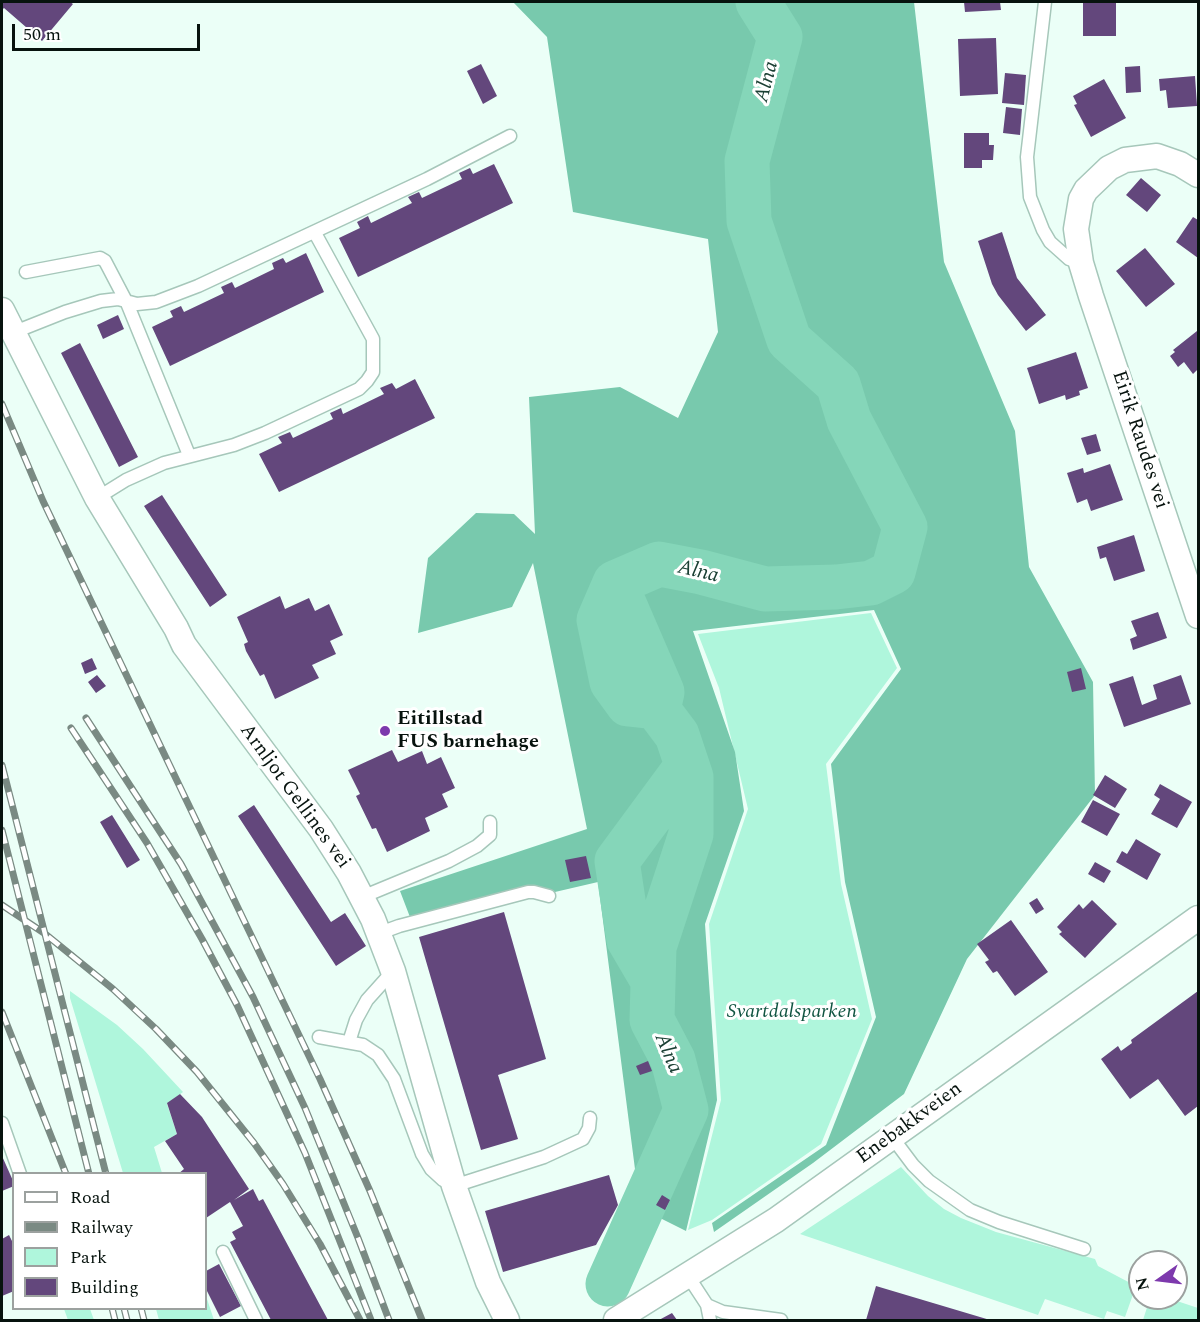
<!DOCTYPE html>
<html>
<head>
<meta charset="utf-8">
<style>
  body { margin:0 }
  #map { position:relative; width:1200px; height:1322px; overflow:hidden; background:#ebfff7; font-family:Spectral,serif }
  canvas { display:block }
  .frame { position:absolute; inset:0; border:3px solid #07130e; pointer-events:none }
  .legend { position:absolute; left:12px; top:1172px; width:195px; height:138px; box-sizing:border-box; background:#fff; border:2px solid #9ca19f; margin:0; padding:8px 10px; list-style:none; font-size:18px; color:#07130e }
  .legend li { display:flex; align-items:center; gap:12px; height:30px }
  .legend b { width:30px; border:2px solid #9ca19f }
  .north { position:absolute; left:1128px; top:1250px; width:60px; height:60px; box-sizing:border-box; background:#fff; border:2px solid #9ca19f; border-radius:50%; rotate:256deg; font-size:16px; font-weight:700; line-height:24px; text-align:center; color:#07130e }
  .north::after { content:''; display:block; margin:auto; width:21px; height:27px; background:#7d39ad; clip-path:polygon(50% 0,100% 100%,50% 72%,0 100%) }
  .scale { position:absolute; left:12px; top:24px; width:188px; height:27px; box-sizing:border-box; border:3px solid #07130e; border-top:0; padding-left:8px; font-size:18px; line-height:21px; white-space:nowrap; color:#07130e; -webkit-text-stroke:4px #fff; paint-order:stroke }
</style>
</head>
<body>
<div id="map">
<canvas width="1200" height="1322"></canvas>
<div class="frame"></div>
<ul class="legend">
<li><b style="height:8px;background:#fff"></b>Road</li>
<li><b style="height:8px;background:#7a8a83"></b>Railway</li>
<li><b style="height:16px;background:#aff6dc"></b>Park</li>
<li><b style="height:16px;background:#63477c"></b>Building</li>
</ul>
<div class="north">N</div>
<div class="scale">50 m</div>
</div>
<script>
const ctx = document.querySelector('canvas').getContext('2d');
ctx.lineJoin = 'round';
function paint(path, color) { ctx.fillStyle = color; ctx.fill(path, 'evenodd'); }
const toPath = rows => new Path2D(rows.map(r => 'M' + r).join(''));
function trace(path, color, width, dash) { ctx.strokeStyle = color; ctx.lineWidth = width; ctx.lineCap = dash ? 'butt' : 'round'; ctx.setLineDash(dash || []); ctx.stroke(path); }
function label(font, color, halo, rows, align = 'center') {
  ctx.font = font + ' Spectral,serif'; ctx.lineWidth = 6; ctx.setLineDash([]); ctx.textBaseline = 'middle'; ctx.strokeStyle = halo; ctx.fillStyle = color; for (const [text, x, y, turn = 0] of rows) {
    ctx.save(); ctx.translate(x, y); ctx.rotate((+turn || 0) * Math.PI / 180); ctx.textAlign = isNaN(turn) ? turn : align; if (halo) ctx.strokeText(text, 0, 0); ctx.fillText(text, 0, 0); ctx.restore();
  }
}
const green = toPath([
  [871,613,897,668,826,764,841,884,872,1019,821,1144,712,1220,688,1230,721,1100,709,924,748,809,719,688,698,634],
  [70,991,117,1025,143,1049,183,1092,167,1104,177,1134,154,1147,162,1173,123,1173,70,998],
  [901,1167,928,1196,944,1209,961,1218,996,1232,1095,1259,1098,1266,1136,1286,1125,1317,1107,1311,1104,1319,1045,1299,1038,1315,800,1234],
  [206,1296,214,1320,159,1320,156,1309,206,1308],
  [1150,1298,1168,1298,1198,1308,1198,1320,1143,1320],
  [64,1309,90,1309,94,1320,68,1320]
]);
const forest = toPath([
  [513,2,914,2,944,262,1015,431,1029,567,1093,682,1095,795,967,959,904,1094,813,1163,714,1232,712,1223,826,1145,876,1017,845,882,831,764,901,669,874,610,693,631,735,752,744,811,705,924,717,1100,686,1231,640,1208,598,882,413,925,400,891,587,829,533,563,512,607,418,633,428,558,476,513,514,514,535,534,529,397,620,387,678,418,718,332,708,239,573,212,547,37]
]);
const river = toPath([
  [615,583,662,692,658,710],
  [653,981,629,940,617,861,687,766],
  [608,1284,686,1110,673,1060,652,1020,654,947,691,834,691,777,677,735,656,707,628,704,612,682,599,620,615,583,659,564,701,572,765,589,836,587,871,583,893,572,905,527,849,420,838,384,789,340,749,221,747,161,780,37,758,2]
]);
const building = toPath([
  [2,2,70,2,73,4,42,41,4,8,2,10],
  [964,2,1000,2,1001,10,965,12],
  [1083,2,1116,2,1116,36,1083,36],
  [996,38,998,94,960,96,958,39],
  [481,64,497,96,483,104,467,71],
  [1140,66,1141,92,1126,93,1125,67],
  [1005,73,1026,75,1024,105,1002,103],
  [1195,76,1197,106,1168,108,1166,90,1160,91,1159,79],
  [1104,79,1126,118,1091,137,1074,105,1077,104,1073,96],
  [1006,107,1022,109,1020,135,1003,133],
  [964,133,989,133,989,145,994,145,993,160,982,160,982,168,964,168],
  [494,164,513,203,358,277,339,238,360,228,357,222,368,216,371,223,412,203,408,197,419,192,422,198,462,179,459,173,470,168,473,174],
  [1141,178,1161,195,1147,212,1126,195],
  [1193,217,1198,220,1198,258,1176,242],
  [1002,232,1017,278,1046,315,1026,331,998,295,992,284,978,241],
  [1145,248,1175,284,1146,307,1116,271],
  [306,253,324,292,170,366,152,327,173,317,170,311,181,306,184,312,224,293,221,287,232,282,235,288,274,269,272,263,283,258,286,263],
  [118,315,124,329,103,339,97,325],
  [1197,331,1198,333,1198,369,1193,374,1184,362,1178,367,1170,356,1175,352,1173,350],
  [80,343,138,457,119,467,61,353],
  [1076,352,1088,388,1079,391,1080,395,1066,400,1065,395,1039,404,1027,368],
  [415,379,435,418,279,492,259,454,282,443,278,437,290,432,293,438,333,419,330,413,341,408,343,414,384,394,380,388,392,383,396,389],
  [1096,434,1101,451,1087,455,1081,438],
  [1110,464,1123,500,1091,511,1087,499,1077,503,1067,473,1083,468,1084,473],
  [162,495,227,595,210,607,144,506],
  [1134,535,1145,571,1114,581,1106,557,1100,559,1097,547],
  [280,596,285,609,309,598,315,611,329,604,343,635,330,641,336,654,312,665,319,678,275,699,264,674,260,676,246,651,244,644,248,642,237,617],
  [1158,612,1167,638,1133,650,1130,639,1137,636,1131,621],
  [92,658,97,669,85,674,81,663],
  [1081,668,1086,689,1072,692,1067,672],
  [97,675,106,686,96,693,88,682],
  [1181,675,1191,704,1124,727,1109,684,1133,676,1142,705,1157,699,1153,685],
  [392,750,398,762,422,751,427,764,441,757,455,788,442,794,448,807,425,818,430,831,387,852,376,828,372,829,356,796,360,794,348,770],
  [1105,775,1127,789,1115,808,1093,795],
  [1160,784,1192,802,1177,828,1151,814,1160,799,1154,795],
  [1093,800,1120,814,1107,836,1081,822],
  [254,805,331,922,345,913,366,946,336,966,238,816],
  [112,815,140,860,127,868,100,822],
  [1136,839,1161,854,1147,880,1116,862,1122,851,1127,854],
  [586,856,591,878,570,882,565,860],
  [1095,862,1111,871,1104,883,1088,874],
  [1037,898,1044,909,1036,914,1029,903],
  [1092,900,1117,924,1085,958,1059,934,1062,932,1057,927,1079,904,1083,909],
  [504,912,546,1059,498,1075,518,1139,481,1150,419,937],
  [1011,920,1048,972,1015,996,997,971,993,973,985,962,989,960,977,944],
  [1198,991,1198,1106,1185,1116,1158,1079,1130,1099,1101,1059,1118,1046,1121,1051,1132,1043,1131,1040],
  [648,1061,652,1071,640,1075,636,1066],
  [180,1094,202,1117,249,1189,234,1200,253,1189,259,1201,263,1199,328,1320,271,1320,230,1242,236,1239,232,1232,243,1226,230,1202,206,1218,206,1174,178,1174,184,1169,165,1141,177,1134,167,1103],
  [2,1156,14,1183,14,1186,2,1191],
  [609,1175,618,1205,596,1245,503,1272,485,1211],
  [662,1195,670,1200,665,1210,656,1205],
  [9,1235,14,1245,14,1291,2,1296,2,1239],
  [219,1264,241,1306,220,1317,206,1289,206,1271],
  [876,1286,990,1320,866,1320],
  [672,1313,677,1320,659,1320]
]);
const service = toPath([
  [1045,2,1027,157,1030,197,1043,230,1050,242,1069,259,1081,263],
  [26,272,100,258,105,261,127,303,189,455],
  [12,333,65,312,101,301,118,299,137,304,156,302,198,286,427,179,510,136],
  [97,498,126,480,164,463,234,445,265,433,359,389,367,381,373,372,373,339,315,233],
  [362,897,449,861,477,846,490,835,490,822],
  [380,933,399,926,528,892,534,892,549,896],
  [319,1037,363,1045,378,1055,394,1079,422,1154,431,1169,443,1180,454,1186,544,1157,583,1139,589,1128,590,1118],
  [349,1042,356,1020,367,1000,393,971],
  [2,1123,20,1174],
  [892,1137,913,1165,929,1181,970,1210,999,1222,1084,1249],
  [223,1252,256,1320],
  [688,1276,707,1305,723,1312,781,1320],
  [707,1305,710,1320]
]);
const minor = toPath([
  [1198,175,1180,164,1157,156,1125,160,1109,168,1086,190,1081,199,1076,229,1081,263,1091,296,1198,616],
  [2,310,97,498,176,628,184,645,321,829,349,873,373,919,393,971,454,1186,488,1282,507,1320],
  [616,1320,776,1220,1198,918]
]);
const rail = toPath([
  [2,404,43,501,88,595,320,1079,370,1191,422,1320],
  [86,718,181,864,253,997,305,1108,358,1238,389,1320],
  [71,728,147,843,202,939,237,1005,305,1153,371,1320],
  [2,765,106,1174],
  [2,830,89,1174],
  [2,905,44,933,113,989,156,1029,197,1072,254,1143,283,1184,320,1244,360,1320],
  [2,1012,66,1174],
  [112,1308,115,1320],
  [124,1308,127,1320],
  [141,1308,144,1320]
]);
const markers = [
  [385,731,6,"#7d39ad"]
];
const streetNames = [
  ["Eirik Raudes vei",1139,440,72],
  ["Arnljot Gellines vei",294,797,54],
  ["Enebakkveien",910,1124,-36]
];
const poiNames = [
  ["Eitillstad",397,720],
  ["FUS barnehage",397,743]
];
const parkNames = [
  ["Svartdalsparken",792,1013]
];
const waterNames = [
  ["Alna",768,82,-75],
  ["Alna",698,573,13],
  ["Alna",667,1054,67]
];
paint(green, '#aff6dc');
paint(forest, '#78c9ad');
trace(river, '#85d6b9', 45);
paint(building, '#63477c');
trace(service, '#a6c7ba', 15);
trace(minor, '#a6c7ba', 27);
trace(service, '#fff', 12);
trace(minor, '#fff', 24);
trace(rail, '#7a8a83', 7);
trace(rail, '#fff', 4.5, [14]);
for (const [x, y, r, color] of markers) { const dot = new Path2D(); dot.arc(x, y, r, 0, 2 * Math.PI); ctx.fillStyle = color; ctx.fill(dot); trace(dot, '#fff', 2); }
label('20px', '#07130e', '#fff', streetNames);
label('bold 20px', '#07130e', '#fff', poiNames, 'left');
label('italic 20px', '#105441', '#fff', parkNames);
label('italic 21px', '#1b4034', '#fff', waterNames);
</script>
</body>
</html>
